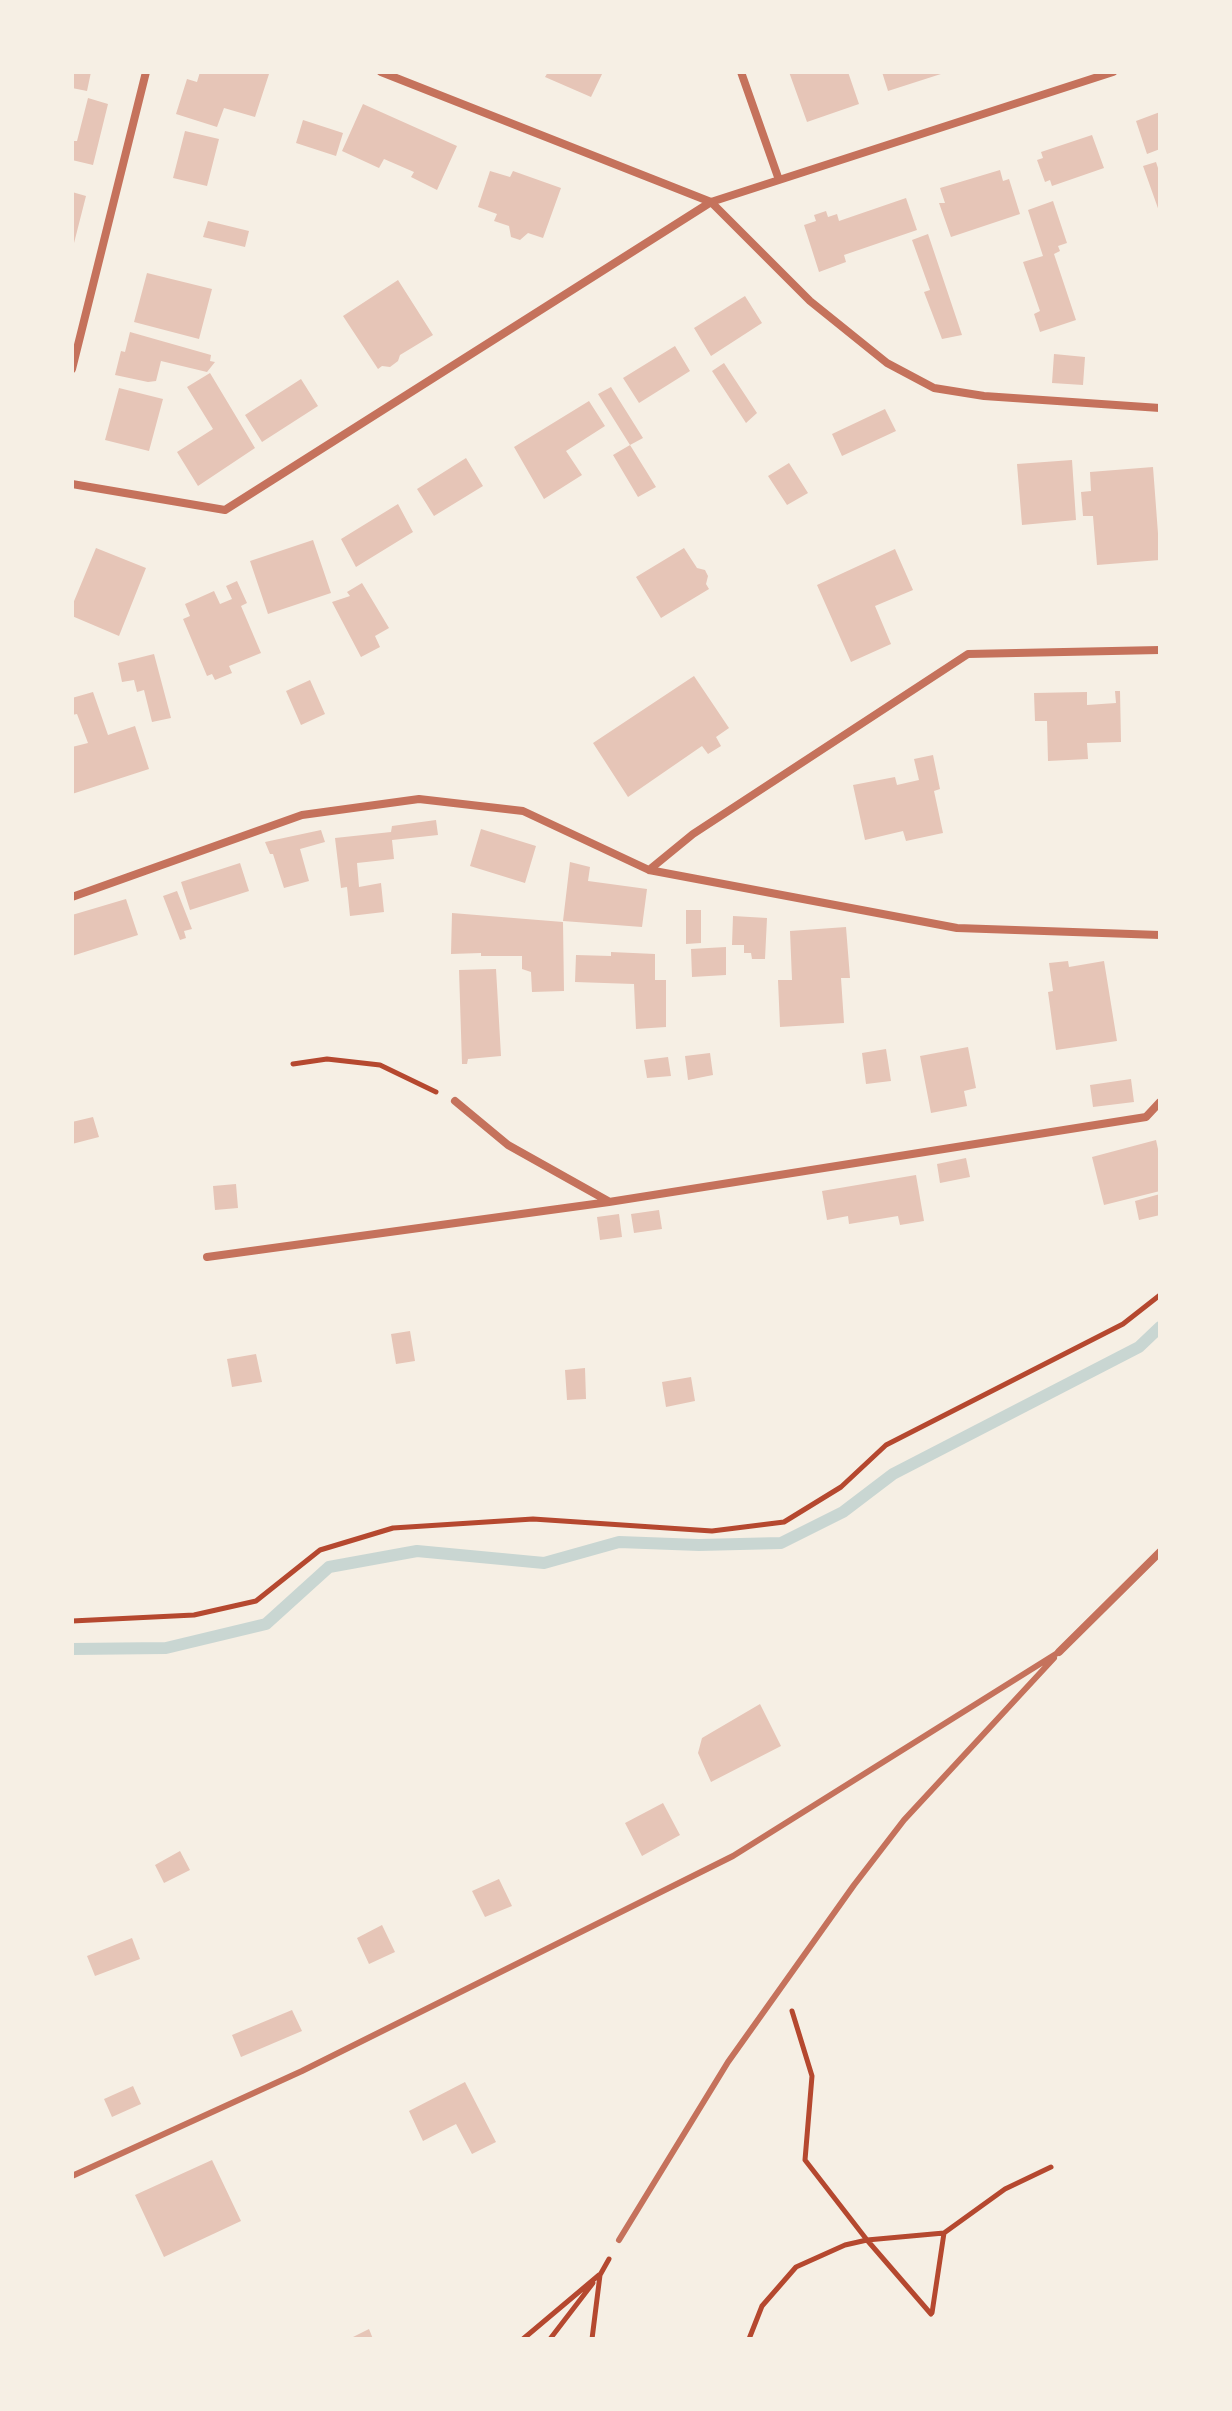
<!DOCTYPE html>
<html>
<head>
<meta charset="utf-8">
<style>
  body { margin:0 }
  #map { position:relative; width:1232px; height:2411px; overflow:hidden; background:#f6efe4; font-family:Jost,sans-serif }
  canvas { display:block }
  .frame { position:absolute; inset:0; border:74px solid #f6efe4; pointer-events:none }
</style>
</head>
<body>
<div id="map">
<canvas width="1232" height="2411"></canvas>
<div class="frame"></div>
</div>
<script>
const ctx = document.querySelector('canvas').getContext('2d');
ctx.lineJoin = 'round';
const toPath = rows => new Path2D(rows.map(r => 'M' + r).join(''));
function trace(path, color, width, dash) { ctx.strokeStyle = color; ctx.lineWidth = width; ctx.lineCap = dash ? 'butt' : 'round'; ctx.setLineDash(dash || []); ctx.stroke(path); }
function paint(path, color) { ctx.fillStyle = color; ctx.fill(path, 'evenodd'); }
const stream = toPath([
  [72,1649,166,1648,266,1624,329,1567,417,1551,544,1563,619,1542,699,1545,781,1543,843,1512,893,1474,1139,1347,1160,1327]
]);
const building = toPath([
  [72,72,91,72,87,91,72,88],
  [200,72,269,74,255,117,224,108,217,127,176,114,187,79,197,82],
  [548,72,603,72,591,97,545,77],
  [789,72,848,72,859,104,807,122],
  [882,72,944,72,944,73,888,91],
  [88,98,108,104,93,165,72,160,72,141,77,141],
  [363,104,457,146,437,190,411,177,414,172,384,159,379,168,342,151],
  [1160,112,1160,149,1147,154,1136,121],
  [303,120,343,133,336,156,296,143],
  [185,131,219,139,207,186,173,178],
  [1092,135,1104,168,1052,186,1050,180,1045,182,1037,160,1043,158,1041,152],
  [1156,162,1160,174,1160,214,1143,166],
  [1000,170,1003,181,1009,179,1020,214,951,237,939,203,945,203,940,188],
  [490,171,510,177,513,171,561,188,543,238,528,233,520,240,511,237,509,226,494,221,497,214,478,207],
  [72,192,86,196,73,247,72,247],
  [906,198,917,230,844,255,846,262,819,272,804,225,816,221,814,215,826,211,828,217,837,214,839,221],
  [1053,201,1067,243,1058,246,1060,251,1054,254,1076,320,1040,332,1034,314,1040,311,1023,262,1043,256,1028,210],
  [208,221,249,231,245,247,203,237],
  [928,234,962,335,942,339,924,292,930,290,912,240],
  [147,273,212,289,199,339,134,322],
  [398,280,433,335,400,355,398,361,390,367,382,366,378,369,343,316],
  [745,296,762,323,711,356,694,328],
  [130,332,211,355,210,361,215,362,207,372,161,361,156,381,148,382,115,375,121,351,125,352],
  [675,346,690,371,639,403,623,378],
  [1054,354,1085,357,1083,385,1052,383],
  [724,363,757,413,746,423,712,371],
  [210,373,255,448,198,486,177,452,213,429,187,387],
  [301,379,318,406,262,442,245,415],
  [611,387,643,438,630,445,656,487,638,497,613,455,630,445,598,394],
  [119,388,163,399,149,451,105,440],
  [589,401,605,426,566,451,582,475,544,499,514,447],
  [885,409,896,431,842,456,832,434],
  [466,458,483,486,434,516,417,489],
  [1072,460,1076,520,1022,525,1017,464],
  [789,463,808,493,787,505,768,476],
  [1153,467,1160,560,1097,565,1093,516,1083,516,1081,492,1091,491,1090,472],
  [398,504,413,532,356,567,341,539],
  [313,540,331,593,268,614,250,561],
  [96,548,146,568,119,636,72,616,72,606],
  [684,548,697,568,705,570,708,576,706,584,709,589,661,618,636,577],
  [895,549,913,590,875,606,891,644,851,662,817,585],
  [237,581,247,603,241,606,261,653,229,666,232,673,215,680,212,674,207,676,183,619,190,616,185,604,214,591,220,604,232,599,226,586],
  [362,583,389,628,375,636,380,647,361,657,332,602,350,596,347,592],
  [154,654,171,718,152,722,144,690,137,692,134,680,122,682,118,663],
  [694,676,729,728,716,737,721,746,708,754,702,746,628,797,593,743],
  [310,680,325,714,301,725,286,691],
  [1115,691,1120,691,1121,742,1087,743,1088,759,1048,761,1047,721,1035,721,1034,693,1087,692,1087,705,1116,703],
  [93,692,108,735,135,726,149,769,72,794,72,747,88,743,77,714,72,715,72,698],
  [933,755,940,789,934,791,943,833,906,841,903,831,865,840,853,785,895,777,897,785,919,780,914,759],
  [436,820,438,835,392,840,394,859,357,863,359,887,381,883,384,912,350,916,347,887,341,888,335,838,391,832,392,826],
  [481,829,536,846,525,883,470,866],
  [321,830,325,842,300,849,309,881,284,888,273,854,270,854,265,842],
  [570,862,590,867,588,881,647,889,642,927,563,921],
  [240,863,249,891,190,910,181,882],
  [177,891,192,929,184,931,186,938,180,940,163,896],
  [126,899,138,935,72,956,72,915],
  [686,910,701,910,701,943,686,944],
  [452,913,563,922,564,991,532,992,531,972,522,969,522,956,481,956,481,953,451,954],
  [733,916,767,918,765,959,752,959,751,953,744,953,744,945,732,945],
  [846,927,850,978,841,978,844,1023,780,1027,778,980,792,980,790,931],
  [726,947,726,975,692,977,691,949],
  [611,952,655,954,655,980,666,980,666,1027,636,1029,634,984,575,982,576,955,611,956],
  [1068,961,1069,967,1104,961,1117,1041,1056,1050,1048,992,1053,991,1049,963],
  [496,969,501,1056,468,1059,467,1064,462,1064,459,970],
  [968,1047,976,1088,964,1091,967,1106,931,1113,920,1056],
  [886,1049,891,1081,866,1084,862,1053],
  [710,1053,713,1075,688,1080,685,1056],
  [668,1057,671,1076,647,1078,644,1060],
  [1131,1079,1134,1102,1093,1107,1090,1085],
  [93,1117,99,1137,72,1144,72,1122],
  [1156,1140,1160,1158,1160,1191,1104,1205,1092,1157],
  [966,1158,970,1177,940,1183,937,1164],
  [916,1175,924,1221,900,1225,898,1216,849,1224,848,1216,827,1220,822,1191],
  [236,1184,238,1208,215,1210,213,1186],
  [1160,1194,1160,1215,1139,1220,1135,1201],
  [659,1210,662,1229,634,1233,631,1214],
  [619,1214,622,1237,600,1240,597,1217],
  [410,1331,415,1361,396,1364,391,1334],
  [256,1354,262,1382,232,1387,227,1359],
  [585,1368,586,1399,567,1400,565,1370],
  [691,1377,695,1401,666,1407,662,1382],
  [760,1704,781,1746,711,1782,698,1753,702,1738],
  [663,1803,680,1835,642,1856,625,1823],
  [180,1851,190,1870,164,1883,155,1865],
  [499,1879,512,1906,485,1917,472,1891],
  [382,1925,395,1952,369,1964,357,1938],
  [132,1938,140,1959,95,1976,87,1956],
  [292,2010,302,2031,241,2057,232,2035],
  [465,2082,496,2142,472,2154,456,2124,423,2141,409,2111],
  [133,2086,141,2104,112,2117,104,2099],
  [212,2160,241,2221,164,2257,135,2195],
  [369,2329,373,2339,349,2339]
]);
const path = toPath([
  [293,1064,327,1059,380,1065,436,1092],
  [72,1621,194,1615,256,1601,320,1550,393,1528,533,1519,712,1531,784,1522,841,1487,886,1445,1123,1324,1160,1295],
  [792,2011,812,2076,805,2160,867,2240,931,2314],
  [932,2313,944,2233],
  [523,2339,599,2275],
  [550,2339,593,2283],
  [592,2339,600,2275,609,2259],
  [749,2339,762,2306,796,2267,845,2245,867,2240,944,2233,1005,2189,1051,2167]
]);
const service = toPath([
  [72,2176,302,2071,733,1856,1059,1652],
  [619,2240,728,2062,854,1885,904,1820,1054,1658]
]);
const minor = toPath([
  [381,72,711,202,810,301,887,363,934,388,984,396,1160,408],
  [741,72,779,180],
  [72,369,146,72],
  [72,484,225,510,711,202,1113,72],
  [649,870,693,834,968,654,1160,650],
  [72,897,302,815,419,799,523,811,649,870,957,928,1160,935],
  [455,1101,508,1145,608,1201],
  [207,1257,609,1202,1146,1117,1160,1102],
  [1059,1652,1160,1552]
]);
trace(stream, '#c9d6d2', 12);
paint(building, '#e6c5b7');
trace(path, '#b5482f', 5);
trace(service, '#c5725c', 6);
trace(minor, '#c5725c', 8);
</script>
</body>
</html>
